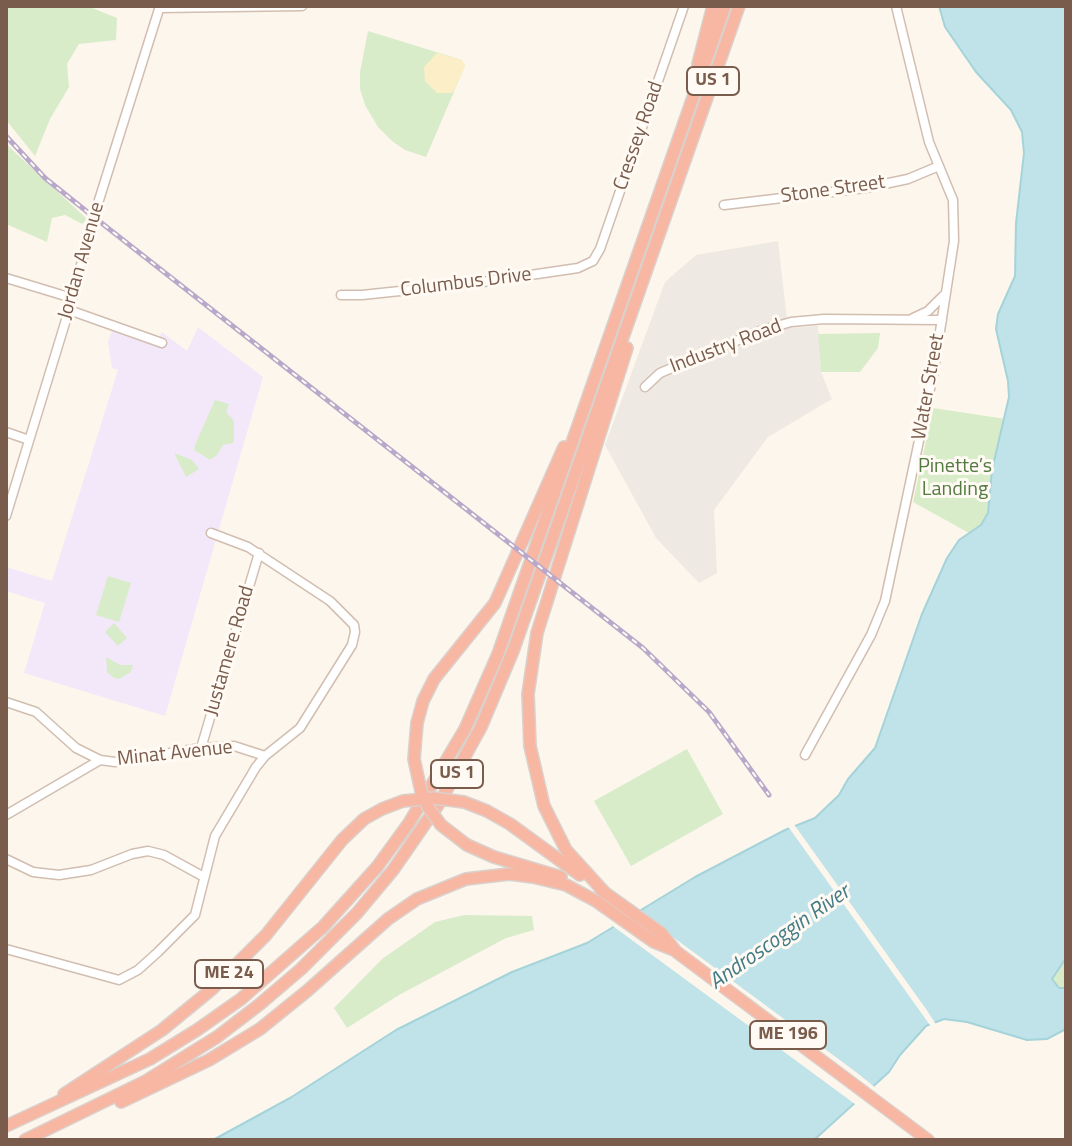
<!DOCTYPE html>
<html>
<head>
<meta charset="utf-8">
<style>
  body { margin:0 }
  #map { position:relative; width:1072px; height:1146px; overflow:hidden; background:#fdf6ec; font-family:"Titillium Web",sans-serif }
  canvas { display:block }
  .frame { position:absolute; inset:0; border:8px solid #7a5c4d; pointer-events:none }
</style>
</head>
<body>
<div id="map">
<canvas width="1072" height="1146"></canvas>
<div class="frame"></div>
</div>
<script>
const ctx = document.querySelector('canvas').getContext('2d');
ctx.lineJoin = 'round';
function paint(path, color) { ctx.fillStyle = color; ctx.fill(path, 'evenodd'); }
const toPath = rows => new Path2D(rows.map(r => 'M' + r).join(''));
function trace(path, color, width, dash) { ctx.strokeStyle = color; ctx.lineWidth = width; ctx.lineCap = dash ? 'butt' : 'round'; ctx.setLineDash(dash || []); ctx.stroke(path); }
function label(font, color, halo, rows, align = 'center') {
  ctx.font = font + ' "Titillium Web",sans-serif'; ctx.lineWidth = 6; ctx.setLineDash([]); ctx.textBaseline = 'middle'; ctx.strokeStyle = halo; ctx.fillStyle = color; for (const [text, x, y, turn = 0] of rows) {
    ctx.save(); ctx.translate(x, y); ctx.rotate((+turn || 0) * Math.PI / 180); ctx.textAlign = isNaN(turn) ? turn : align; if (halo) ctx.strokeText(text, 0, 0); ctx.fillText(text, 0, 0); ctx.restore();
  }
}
const industrial = toPath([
  [778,241,788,328,818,326,821,372,832,399,768,437,714,510,717,573,699,583,656,538,605,445,665,282,696,255]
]);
const education = toPath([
  [113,327,157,342,162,332,187,351,198,327,263,377,165,716,24,673,45,603,6,591,6,567,52,581,118,370,112,368,108,342]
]);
const green = toPath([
  [6,6,87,6,117,18,116,40,79,44,67,64,69,87,50,119,35,156,6,120],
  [368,31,462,60,465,66,426,157,405,150,392,141,378,127,365,105,360,89,360,72],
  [6,144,87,219,82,224,65,215,52,218,47,242,6,224],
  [880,333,878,348,860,372,821,372,818,334],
  [215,400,229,404,226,412,234,421,234,439,233,443,223,445,217,455,210,460,194,450,195,445],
  [933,408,1006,419,992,470,988,513,981,525,969,533,913,502],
  [174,453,192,460,199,469,186,477],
  [108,576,131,583,119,622,96,615],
  [114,623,127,638,118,646,105,632],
  [106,657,120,665,133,665,131,672,119,679,114,678,107,672],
  [687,749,723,814,631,866,594,801],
  [464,915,532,916,534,930,506,938,399,995,347,1028,334,1008,382,959,435,922],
  [1066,958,1066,988,1060,988,1052,979]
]);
const sand = toPath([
  [437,53,462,60,465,66,454,91,451,93,437,93,425,81,424,67]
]);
const water = toPath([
  [939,6,1066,6,1066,958,1052,979,1059,988,1066,988,1066,1029,1047,1039,1027,1040,967,1022,944,1019,926,1026,900,1055,889,1072,814,1140,213,1140,290,1098,396,1030,512,972,587,943,695,877,785,830,815,818,839,795,848,779,875,748,922,614,947,558,959,540,981,525,988,513,992,470,1009,397,1008,381,996,329,998,314,1015,276,1016,223,1024,153,1022,132,1011,110,976,72,945,27,939,6]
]);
const pier = toPath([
  [793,823,926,1009,937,1026,932,1028,787,825],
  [635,909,856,1072,877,1089,859,1107,610,924]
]);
const minor = toPath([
  [159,8,302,6],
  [724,205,865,188,908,179,939,166],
  [6,278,72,298],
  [341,295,362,295,476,283,578,268,593,261,600,249,684,6],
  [69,310,162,343],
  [913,318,928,311,943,296],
  [645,387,660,373,760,331,791,322,824,319,942,320],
  [6,432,29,440],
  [6,516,69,310,94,216,160,6],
  [6,702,36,712,76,748,100,760,115,762,201,748,234,746,265,756],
  [201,748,259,553],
  [805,755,871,635,885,601,934,370,954,241,953,200,929,142,896,6],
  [6,815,100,760],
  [6,859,33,872,59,875,91,870,132,854,148,851,164,855,204,877],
  [6,949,119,980,138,970,158,952,195,915,215,836,256,767,265,756,300,728,352,645,355,632,354,625,330,601,248,547,211,533]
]);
const highway = toPath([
  [698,64,713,6],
  [417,723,423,701,434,679,495,603,564,447],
  [487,811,510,824,580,875],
  [467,845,494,857,561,877],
  [601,890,661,933,674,949],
  [606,894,566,850,544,806,530,746,528,694,537,633,627,348],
  [64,1094,162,1030,212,989,266,935,342,840,364,819,382,809],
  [121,1102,209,1060,260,1029,307,991,388,919,417,899,466,879,509,874,533,877,566,885,596,901,654,942,674,950,928,1140],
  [6,1126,150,1059,197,1030,241,999,323,927,377,867,409,823,465,729,498,654,725,6],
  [25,1140,146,1081,217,1037,260,1004,301,969,357,913,393,870,440,802,481,727,513,651,739,6]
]);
const rail = toPath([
  [6,136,45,178,90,214,643,648,709,712,769,795]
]);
const highwayBridge = toPath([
  [417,723,414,759,421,791,428,807,441,825,467,845],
  [382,809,403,801,433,798,464,802,487,811]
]);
const shields = [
  [713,81,52],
  [457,774,52],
  [229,974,68],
  [788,1035,76]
];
const shieldNames = [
  ["US 1",713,81],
  ["US 1",457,774],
  ["ME 24",229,974],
  ["ME 196",788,1035]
];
const streetNames = [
  ["Cressey Road",639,136,-71],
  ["Stone Street",833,190,-8],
  ["Jordan Avenue",82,261,-74],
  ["Columbus Drive",466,283,-7],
  ["Industry Road",726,347,-21],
  ["Water Street",929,387,-80],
  ["Justamere Road",230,651,-74],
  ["Minat Avenue",175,754,-6]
];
const parkNames = [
  ["Pinette’s",955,467],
  ["Landing",955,490]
];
const waterNames = [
  ["Androscoggin River",780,938,-35]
];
paint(industrial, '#efe9e4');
paint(education, '#f3e8fa');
paint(green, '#d8ecc9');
paint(sand, '#fcefc7');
paint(water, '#bfe3e8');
trace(water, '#a5d3da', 2);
paint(pier, '#fdf6ec');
trace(minor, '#d1beb0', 11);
trace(highway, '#dad1cd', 14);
trace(minor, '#fff', 8);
trace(highway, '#f7b7a3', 11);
trace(rail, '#b9a8c9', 5);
trace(rail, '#fffaf3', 2, [6]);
trace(highwayBridge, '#dad1cd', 14, []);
trace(highwayBridge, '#f7b7a3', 11);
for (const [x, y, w] of shields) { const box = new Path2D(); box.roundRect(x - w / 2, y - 14, w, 28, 6); ctx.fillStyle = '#fffaf3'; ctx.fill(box); trace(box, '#7a5c4d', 2); }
label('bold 18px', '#7a5c4d', null, shieldNames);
label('20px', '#7a5c4d', '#fffaf3', streetNames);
label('20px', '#537a41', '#fffaf3', parkNames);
label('italic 22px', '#437c86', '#fffaf3', waterNames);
</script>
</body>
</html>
